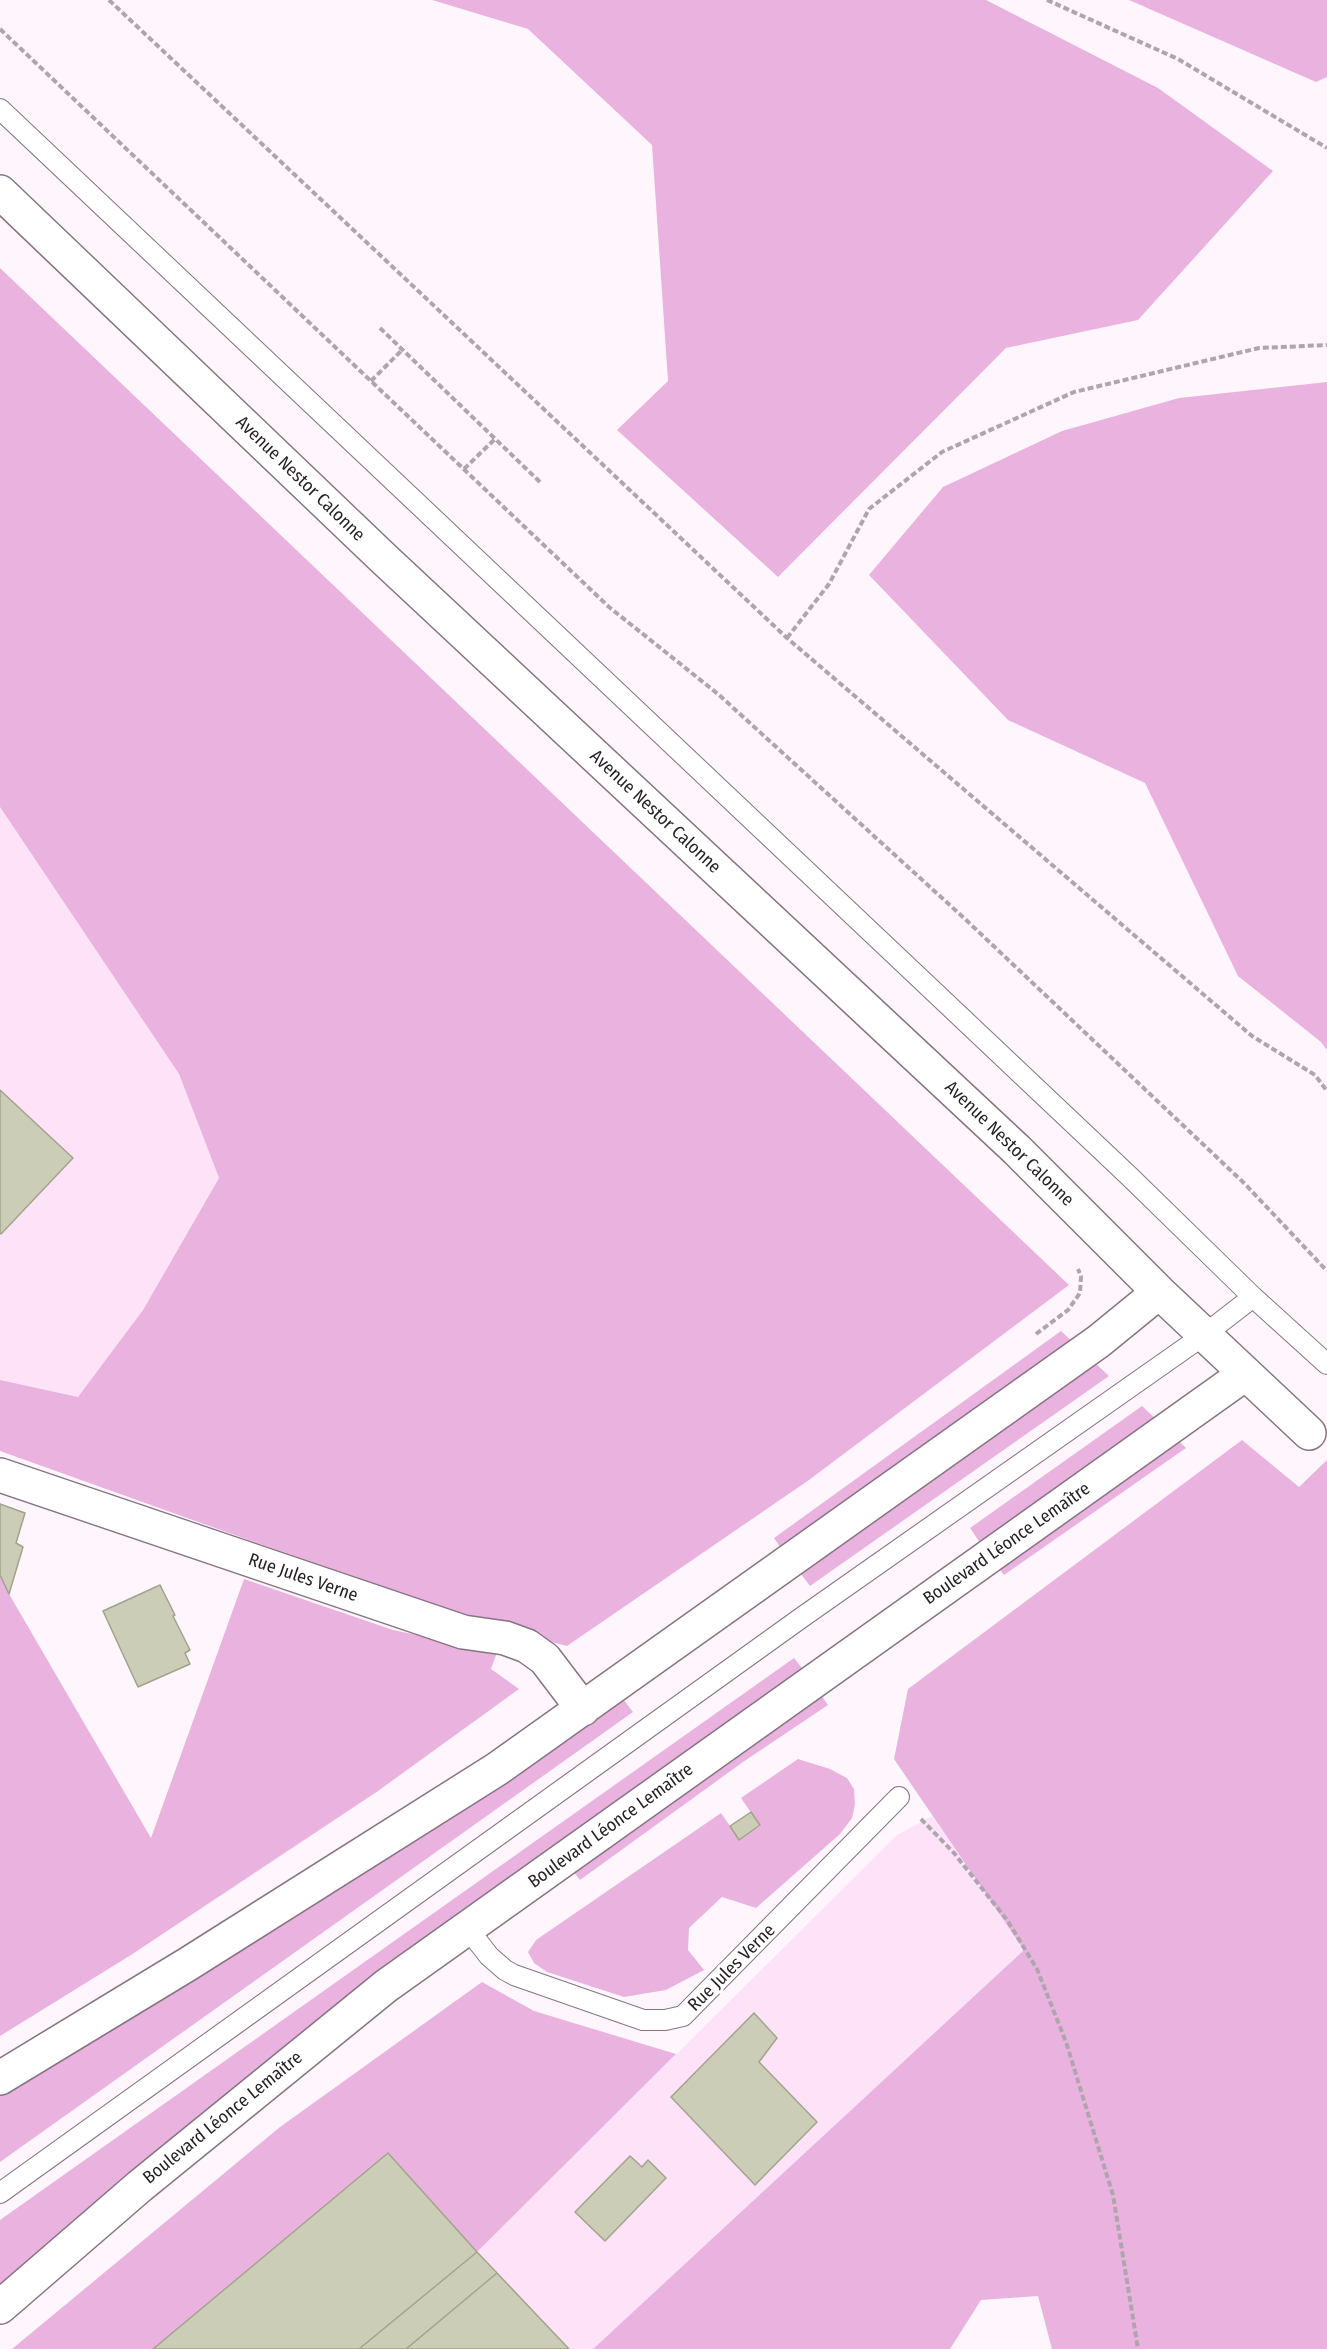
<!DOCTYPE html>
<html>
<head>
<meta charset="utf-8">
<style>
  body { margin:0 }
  canvas { display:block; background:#fef6fc }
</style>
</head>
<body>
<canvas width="1327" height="2349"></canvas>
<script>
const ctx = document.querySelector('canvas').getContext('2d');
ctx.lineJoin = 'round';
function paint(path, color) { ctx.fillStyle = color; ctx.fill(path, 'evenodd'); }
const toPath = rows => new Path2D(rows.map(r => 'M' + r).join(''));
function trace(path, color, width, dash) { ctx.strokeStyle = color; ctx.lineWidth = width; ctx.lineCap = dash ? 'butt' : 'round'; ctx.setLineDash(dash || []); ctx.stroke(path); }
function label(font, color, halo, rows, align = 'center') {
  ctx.font = font + ' "Fira Sans Condensed",sans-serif'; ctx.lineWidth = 6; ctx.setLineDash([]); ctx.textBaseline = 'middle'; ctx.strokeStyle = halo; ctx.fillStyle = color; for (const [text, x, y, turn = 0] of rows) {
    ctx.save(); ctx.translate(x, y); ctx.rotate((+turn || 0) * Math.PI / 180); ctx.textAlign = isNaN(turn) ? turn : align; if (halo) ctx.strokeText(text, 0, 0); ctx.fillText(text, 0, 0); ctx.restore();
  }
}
const built = toPath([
  [0,807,179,1074,219,1178,143,1310,78,1398,0,1380],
  [932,1816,1024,1950,593,2349,153,2349,388,2153,477,2252,897,1835]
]);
const green = toPath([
  [432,0,986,0,1158,88,1273,171,1138,320,1006,348,778,577,617,430,668,381,652,145,528,29],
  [1129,0,1327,0,1327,77,1316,82],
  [0,268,1069,1285,809,1480,567,1646,521,1634,257,1543,0,1451,0,1380,78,1397,143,1310,219,1178,179,1074,0,807],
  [1327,382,1327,1050,1321,1042,1238,976,1145,783,1008,720,869,575,943,487,1062,431,1179,398],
  [1061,1331,1074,1343,783,1551,774,1538],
  [1093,1361,1109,1376,810,1586,797,1569],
  [1142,1406,1159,1422,983,1547,970,1528],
  [1177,1439,1186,1448,1004,1575,997,1566],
  [1242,1440,1299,1487,1327,1460,1327,2349,1052,2349,1038,2296,981,2300,950,2349,593,2349,1024,1950,894,1759,908,1689],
  [0,1575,9,1594,151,1838,244,1579,393,1630,431,1638,499,1647,491,1669,519,1689,378,1791,131,1955,0,2036],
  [794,1658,805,1672,0,2291,0,2220],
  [819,1692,828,1705,743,1762,580,1880,570,1867],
  [620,1695,633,1712,0,2162,0,2095],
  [798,1759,830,1769,847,1778,854,1789,855,1804,852,1818,840,1834,756,1908,722,1897,689,1928,688,1950,704,1970,666,1990,624,1997,547,1972,534,1963,528,1952,536,1940,721,1813,739,1839,760,1826,741,1798],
  [482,1982,534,2011,676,2054,477,2252,388,2153,153,2349,12,2349,280,2127]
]);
const building = toPath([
  [0,1090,73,1158,1,1234,0,1233,0,1090],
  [0,1504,25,1513,16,1543,23,1547,9,1594,0,1575,0,1504],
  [160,1585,175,1615,173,1616,190,1650,185,1653,190,1664,138,1687,103,1611,160,1585],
  [751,1812,760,1825,739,1840,730,1826,751,1812],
  [754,2013,777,2038,759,2062,817,2122,755,2185,671,2097,754,2013],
  [388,2153,477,2252,359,2349,153,2349,388,2153],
  [630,2156,642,2167,648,2160,666,2178,605,2241,575,2212,630,2156],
  [477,2252,497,2273,406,2349,359,2349,477,2252],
  [497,2273,569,2349,406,2349,497,2273]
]);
const path = toPath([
  [109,0,787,638,1252,1036,1315,1075,1327,1091],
  [1047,0,1178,59,1327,148],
  [0,29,609,607,718,694,964,918,1245,1184,1327,1271],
  [380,328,541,483],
  [371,381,403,349],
  [464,469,495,439],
  [787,638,829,584,869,509,942,452,1074,392,1259,348,1327,345],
  [1036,1334,1068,1310,1080,1293,1081,1276,1078,1269],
  [921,1819,954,1853,1007,1920,1037,1969,1066,2042,1113,2195,1138,2349]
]);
const service = toPath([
  [0,109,1129,1176,1253,1297,1327,1364],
  [468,1929,489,1956,505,1970,514,1975,643,2020,665,2020,683,2016,899,1797],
  [0,2193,801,1618,1204,1335,1253,1297]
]);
const minor = toPath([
  [0,192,382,557,1017,1150,1159,1292,1309,1433],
  [0,1475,463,1632,505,1638,527,1646,545,1659,583,1709],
  [0,2078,188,1964,497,1769,1099,1341,1159,1292],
  [0,2307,140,2186,386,1986,1245,1374]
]);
const streetNames = [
  ["Avenue Nestor Calonne",300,479,44],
  ["Avenue Nestor Calonne",655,812,43],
  ["Avenue Nestor Calonne",1009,1144,44],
  ["Boulevard Léonce Lemaître",1007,1544,-35],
  ["Rue Jules Verne",303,1578,19],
  ["Boulevard Léonce Lemaître",611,1826,-36],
  ["Rue Jules Verne",732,1968,-45],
  ["Boulevard Léonce Lemaître",223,2118,-39]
];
paint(built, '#fee3f8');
paint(green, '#eab3df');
paint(building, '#cccdb6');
trace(building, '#a2a38d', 1.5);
trace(service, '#877483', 22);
trace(minor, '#877483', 36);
trace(path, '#aea6ac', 4, [6, 3]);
trace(service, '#fff', 20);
trace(minor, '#fff', 33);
label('18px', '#261e24', '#fff', streetNames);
</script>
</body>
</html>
